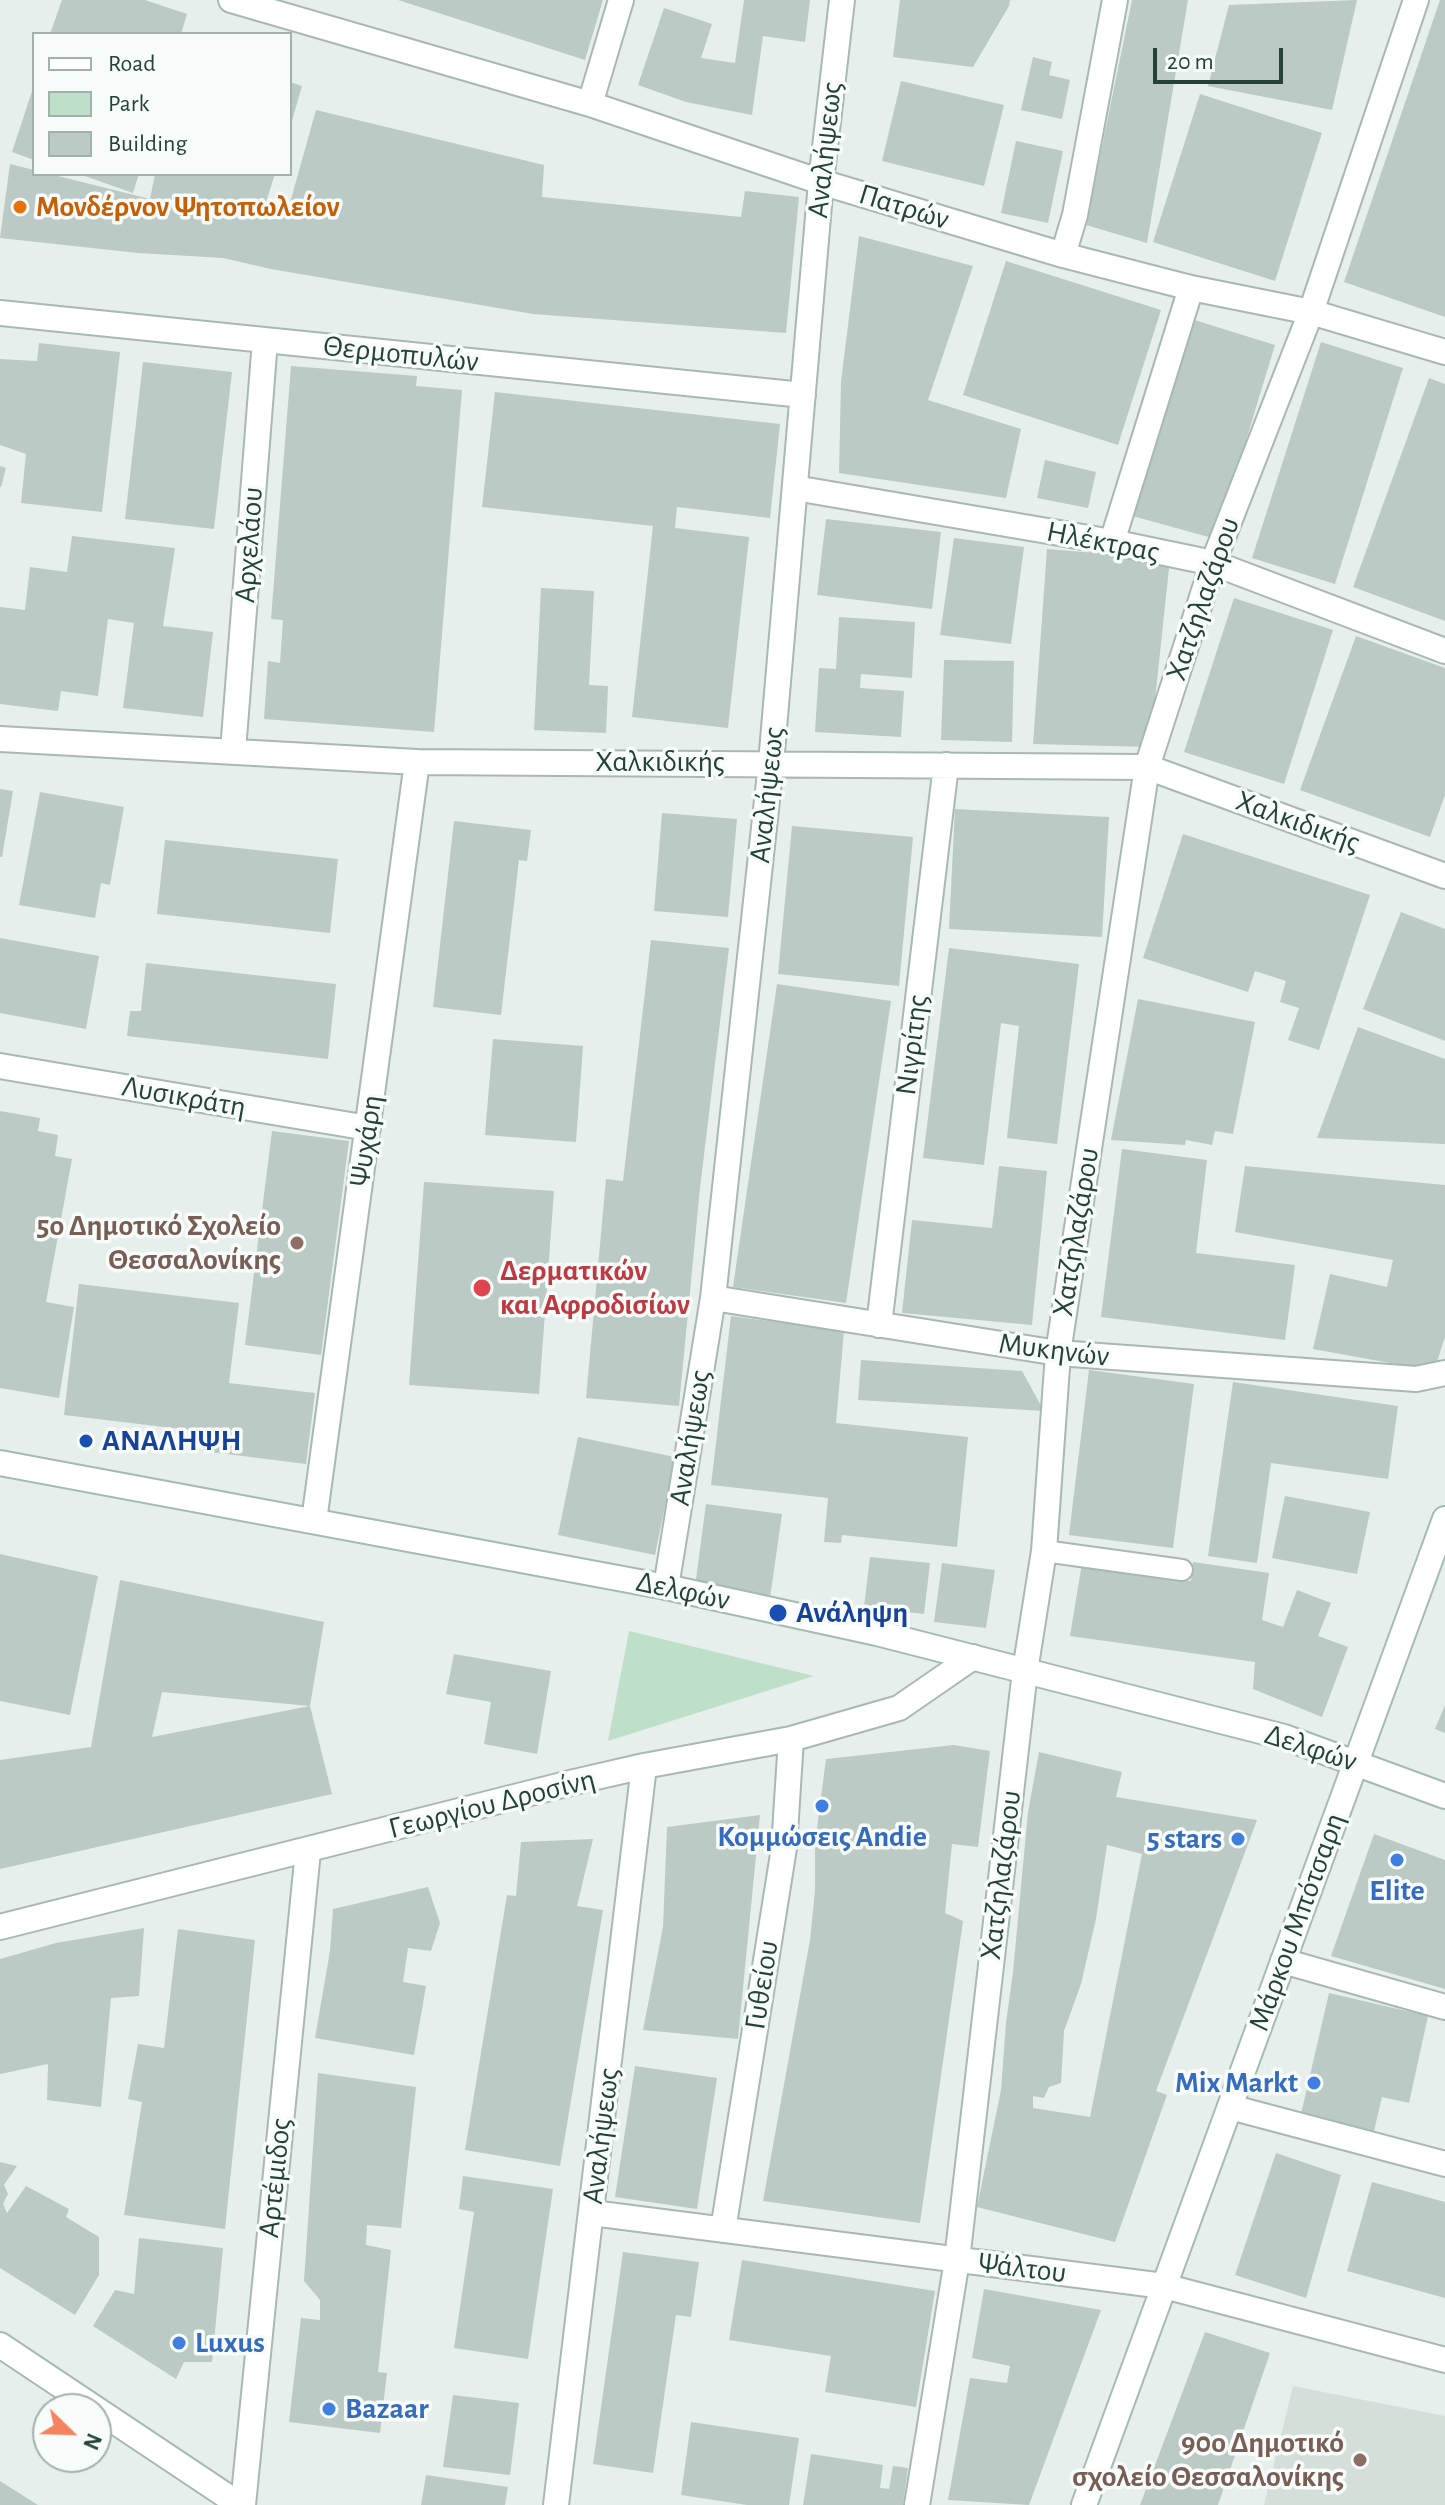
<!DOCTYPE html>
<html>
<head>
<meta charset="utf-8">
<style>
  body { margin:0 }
  #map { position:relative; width:1445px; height:2505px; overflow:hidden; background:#e6efeb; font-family:"Alegreya Sans",sans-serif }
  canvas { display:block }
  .legend { position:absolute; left:32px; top:32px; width:260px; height:144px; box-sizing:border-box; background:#f7fbf9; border:2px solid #a3b1ad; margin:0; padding:10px 14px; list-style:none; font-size:24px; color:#24423a }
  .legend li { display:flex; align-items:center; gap:16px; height:40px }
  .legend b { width:40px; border:2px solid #a3b1ad }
  .north { position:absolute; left:32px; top:2393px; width:80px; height:80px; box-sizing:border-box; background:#f7fbf9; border:2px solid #a3b1ad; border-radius:50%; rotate:113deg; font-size:22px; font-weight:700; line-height:32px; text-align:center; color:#24423a }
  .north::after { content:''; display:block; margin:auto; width:28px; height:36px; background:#f4845f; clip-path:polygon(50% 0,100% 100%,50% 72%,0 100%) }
  .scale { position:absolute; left:1153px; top:48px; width:130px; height:36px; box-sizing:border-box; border:4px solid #24423a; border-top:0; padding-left:10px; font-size:24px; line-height:28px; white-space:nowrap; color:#24423a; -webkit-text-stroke:6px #f7fbf9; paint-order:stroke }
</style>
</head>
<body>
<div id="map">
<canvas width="1445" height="2505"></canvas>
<ul class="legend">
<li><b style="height:10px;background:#fff"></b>Road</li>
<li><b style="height:22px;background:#bfe0c8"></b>Park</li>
<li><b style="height:22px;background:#bbcac4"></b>Building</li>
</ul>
<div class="north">N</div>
<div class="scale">20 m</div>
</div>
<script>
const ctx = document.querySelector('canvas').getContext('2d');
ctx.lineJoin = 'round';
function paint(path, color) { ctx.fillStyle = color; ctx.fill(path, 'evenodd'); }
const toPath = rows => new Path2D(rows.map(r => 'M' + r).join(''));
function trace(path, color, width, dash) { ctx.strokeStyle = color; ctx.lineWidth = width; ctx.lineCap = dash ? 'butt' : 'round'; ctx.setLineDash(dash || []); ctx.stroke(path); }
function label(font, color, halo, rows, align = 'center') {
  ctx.font = font + ' "Alegreya Sans",sans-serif'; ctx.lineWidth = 7; ctx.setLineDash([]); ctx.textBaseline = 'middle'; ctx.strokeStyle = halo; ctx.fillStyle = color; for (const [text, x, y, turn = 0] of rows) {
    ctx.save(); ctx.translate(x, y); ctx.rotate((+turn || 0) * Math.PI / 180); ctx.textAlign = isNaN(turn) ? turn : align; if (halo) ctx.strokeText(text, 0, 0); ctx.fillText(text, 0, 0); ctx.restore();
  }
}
const built = toPath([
  [1293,2386,1445,2416,1445,2505,1264,2505]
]);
const green = toPath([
  [629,1631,814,1676,608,1741]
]);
const building = toPath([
  [62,0,145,0,187,14,181,34,50,34],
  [398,0,603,0,585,60],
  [744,0,810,0,805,42,763,36,752,115,686,102,638,85,664,8,712,24,701,58,735,63],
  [900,0,1010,0,1009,6,973,67,893,57],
  [1132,0,1188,0,1147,243,1086,225],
  [1357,0,1332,110,1208,86,1229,5],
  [1440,0,1445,0,1445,317,1344,282],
  [1033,57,1052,62,1049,75,1070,80,1062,119,1021,110],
  [901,81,1004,105,984,186,882,161],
  [290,82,302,86,291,124,290,124],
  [34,85,34,160,12,152],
  [1200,94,1322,133,1275,281,1153,242],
  [316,110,544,165,542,197,741,217,745,191,799,197,786,333,533,314,271,269,223,258,138,253,0,238,10,164,34,170,34,174,50,174,150,199,155,174,275,174,266,202,288,210],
  [1016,141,1063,151,1048,223,1001,213],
  [79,174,139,174,133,193],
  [859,236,973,266,928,400,1021,429,1006,498,839,473,841,382],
  [1006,261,1161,310,1118,445,963,395],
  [1188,318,1275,345,1216,539,1125,514],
  [1321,342,1403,368,1335,584,1252,558],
  [39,343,120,352,102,512,21,503,26,454,0,445,0,359,37,361],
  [143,362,232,372,214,529,125,519],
  [291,366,417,376,416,386,462,390,434,732,264,719,268,661,280,663,283,620,271,619],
  [1429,378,1445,384,1445,621,1353,587],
  [495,392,780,424,770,518,677,507,675,528,749,537,728,728,632,717,653,526,482,507],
  [1045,460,1096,472,1088,508,1037,498],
  [0,466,6,468,1,487,0,487],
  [826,519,941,532,932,609,817,595],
  [72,536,175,548,163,626,213,632,203,717,123,708,134,623,108,619,98,696,61,691,58,711,0,704,0,607,25,610,30,567,67,572],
  [954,538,1024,547,1011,644,940,635],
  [1047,549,1170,559,1150,747,1033,744],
  [541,588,594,591,589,685,608,686,606,733,534,730],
  [1234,598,1333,630,1284,784,1184,752],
  [839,617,915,622,912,678,861,674,860,688,904,691,901,737,815,732,819,668,836,669],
  [1356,636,1445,668,1445,795,1430,837,1300,790],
  [944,660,1014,661,1012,742,941,740],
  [0,789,13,791,2,857,0,857],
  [40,792,124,807,110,885,101,883,95,918,19,905],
  [955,809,1109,817,1102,937,949,929],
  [662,813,737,819,728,917,654,911],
  [454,821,531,830,527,861,519,860,501,1015,433,1007],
  [792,826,913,837,899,986,778,974],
  [1183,834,1370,895,1319,1050,1288,1040,1299,1008,1280,1002,1286,981,1255,971,1248,992,1143,958],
  [165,840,338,859,330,933,157,914],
  [1401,912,1445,929,1445,1041,1363,1009],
  [0,938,99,956,86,1029,0,1013],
  [651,940,729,948,700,1188,679,1406,586,1398,606,1179,623,1181],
  [949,948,1079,964,1057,1144,1007,1138,1019,1026,1001,1023,984,1165,923,1158],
  [146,963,336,984,328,1059,127,1036,130,1011,141,1011],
  [777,984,891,1001,846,1303,733,1287],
  [1138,999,1255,1022,1233,1134,1215,1131,1212,1145,1186,1140,1185,1145,1111,1140],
  [1358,1027,1445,1059,1445,1144,1317,1138],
  [493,1039,583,1046,576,1142,485,1135],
  [0,1111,40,1118,38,1131,58,1135,55,1156,72,1159,46,1302,74,1307,59,1398,0,1388],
  [272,1131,349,1141,321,1355,245,1345],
  [1122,1149,1207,1160,1196,1253,1295,1265,1285,1340,1101,1317],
  [999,1166,1047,1171,1032,1325,902,1313,912,1220,992,1228],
  [1245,1166,1445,1185,1445,1337,1434,1371,1313,1349,1330,1274,1387,1287,1393,1260,1235,1232],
  [424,1182,554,1191,539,1394,409,1385],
  [79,1284,239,1303,229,1383,315,1393,306,1464,203,1451,206,1432,64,1415],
  [731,1316,844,1331,836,1423,968,1437,957,1547,842,1535,841,1543,824,1542,828,1498,711,1485],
  [861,1360,1022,1371,1044,1411,858,1400],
  [1089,1370,1194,1384,1173,1548,1069,1535],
  [1233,1382,1398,1406,1388,1479,1271,1463,1257,1563,1208,1556],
  [578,1437,675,1457,655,1555,558,1535],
  [1285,1496,1370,1512,1357,1574,1272,1558],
  [706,1504,782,1514,770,1598,695,1587],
  [0,1554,98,1576,70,1715,0,1701],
  [870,1557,930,1563,924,1614,864,1607],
  [1193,1562,1269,1573,1262,1620,1283,1627,1297,1590,1331,1603,1318,1636,1348,1647,1322,1717,1253,1689,1255,1662,1070,1636,1082,1563,1191,1581],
  [942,1563,995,1570,986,1628,934,1622],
  [120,1580,324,1622,310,1706,162,1692,152,1737,310,1706,332,1794,0,1869,0,1760,91,1747],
  [454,1654,551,1671,537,1754,484,1744,491,1702,446,1694],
  [1445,1705,1445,1733,1435,1729],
  [954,1745,990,1751,978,1847,952,1844,945,1913,963,1921,920,2223,763,2201,810,1940,815,1891,815,1843,826,1759],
  [1039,1752,1122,1772,1116,1797,1257,1820,1156,2091,1167,2095,1115,2242,977,2207,1001,2090,1006,2023,1013,1972,1028,1812],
  [1107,1845,1142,1854,1090,2117,1033,2108,1033,2096,1044,2098,1049,2087,1061,2083,1064,2031,1081,1984,1096,1919],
  [760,1815,738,2039,643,2030,663,1927,667,1827],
  [1374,1834,1445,1860,1445,1989,1331,1956],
  [593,1839,577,1906,603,1910,560,2166,465,2150,507,1895,516,1896,521,1842],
  [428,1887,440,1923,431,1951,408,1948,403,1982,426,1986,414,2055,315,2038,330,1951,333,1909],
  [144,1928,139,1996,111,1998,101,2107,47,2100,48,2064,0,2074,0,1959,56,1943],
  [178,1929,255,1940,225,2229,124,2215,142,2102,128,2099,138,2044,164,2048],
  [1329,1993,1428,2016,1409,2103,1382,2097,1374,2131,1301,2114],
  [635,2066,717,2078,697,2209,615,2197],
  [318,2073,416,2087,401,2228,367,2225,366,2245,391,2250,378,2372,387,2373,380,2433,289,2422,301,2318,320,2320,320,2300,304,2281],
  [1276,2153,1341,2175,1306,2298,1235,2275],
  [0,2162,17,2166,4,2185,8,2194,3,2204,7,2213,26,2186,69,2209,66,2217,99,2237,99,2275,75,2315,0,2268],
  [463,2176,553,2189,528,2359,454,2348,474,2212,459,2209],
  [1372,2182,1445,2202,1445,2298,1347,2271],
  [139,2238,223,2248,212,2362,184,2362,176,2379,93,2326,115,2290,134,2294],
  [623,2252,699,2262,691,2317,676,2315,653,2473,593,2464],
  [742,2260,935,2291,916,2407,825,2392,831,2356,729,2340],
  [984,2289,1101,2310,1029,2505,948,2500,970,2378,1007,2383,1010,2366,972,2358],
  [1205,2332,1270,2353,1218,2505,1140,2505],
  [453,2395,519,2403,510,2475,443,2467],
  [691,2422,799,2438,789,2505,747,2505,681,2495],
  [811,2454,883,2465,880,2488,889,2489,893,2466,908,2468,903,2505,803,2505],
  [426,2475,508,2487,505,2505,421,2505],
  [0,2481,38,2505,0,2505]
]);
const lane = toPath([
  [1044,1551,1182,1570]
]);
const street = toPath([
  [231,0,590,104,821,182,1063,255,1191,288,1311,312,1445,352],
  [590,104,621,0],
  [1063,255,1075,215,1115,0],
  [0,313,803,395],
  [795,488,1112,542,1213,563,1445,651],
  [1112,542,1191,288],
  [0,739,417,762,1147,767,1445,876],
  [233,751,265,340],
  [0,1066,368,1128],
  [713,1298,1058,1353,1416,1379,1445,1373],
  [879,1325,946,765],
  [314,1521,417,762],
  [666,1587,713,1298,771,763,821,182,842,0],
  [0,1927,570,1783,644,1766,791,1739,899,1708,973,1657],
  [1283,1961,1445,2007],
  [1230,2107,1445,2164],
  [592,2213,1164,2286,1445,2360],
  [723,2230,784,1848,791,1739],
  [243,2505,308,1851],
  [556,2505,644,1766],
  [917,2505,957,2260,1025,1671,1044,1551,1058,1353,1147,767,1213,563,1311,312,1416,0]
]);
const secondary = toPath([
  [0,1463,666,1587,877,1633,1284,1737,1445,1796],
  [0,2345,240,2505],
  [1084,2505,1445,1519]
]);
const markers = [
  [20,207,8,"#e8710a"],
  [297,1243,8,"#8d6e63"],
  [482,1288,10,"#e0444e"],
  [86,1441,8,"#1a4fb4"],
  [778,1613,10,"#1a4fb4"],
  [822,1806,8,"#3f7fe0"],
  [1238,1839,8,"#3f7fe0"],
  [1397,1860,8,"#3f7fe0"],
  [1314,2083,8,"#3f7fe0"],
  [179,2343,8,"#3f7fe0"],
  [329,2409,8,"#3f7fe0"],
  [1360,2460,8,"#8d6e63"]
];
const streetNames = [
  ["Αναλήψεως",825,150,-84],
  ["Πατρών",904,207,17],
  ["Θερμοπυλών",401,354,6],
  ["Ηλέκτρας",1103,542,11],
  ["Αρχελάου",249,545,-86],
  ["Χατζηλαζάρου",1203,599,-71],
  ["Χαλκιδικής",660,762],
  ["Αναλήψεως",767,795,-84],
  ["Χαλκιδικής",1298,822,20],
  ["Νιγρίτης",912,1045,-83],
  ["Λυσικράτη",184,1097,10],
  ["Ψυχάρη",366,1141,-82],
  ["Χατζηλαζάρου",1076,1232,-81],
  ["Μυκηνών",1054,1350,7],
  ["Αναλήψεως",690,1438,-81],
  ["Δελφών",683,1591,12],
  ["Δελφών",1311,1748,18],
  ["Γεωργίου Δροσίνη",492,1804,-14],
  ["Χατζηλαζάρου",1001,1875,-83],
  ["Μάρκου Μπότσαρη",1297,1922,-70],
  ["Γυθείου",762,1985,-81],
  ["Αναλήψεως",601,2136,-83],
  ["Αρτέμιδος",275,2178,-84],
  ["Ψάλτου",1022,2268,7]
];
const foodNames = [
  ["Μονδέρνον Ψητοπωλείον",36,207]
];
const educationNames = [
  ["5ο Δημοτικό Σχολείο",281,1226],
  ["Θεσσαλονίκης",281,1260],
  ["90ο Δημοτικό",1344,2443],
  ["σχολείο Θεσσαλονίκης",1344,2477]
];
const healthNames = [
  ["Δερματικών",500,1271],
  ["και Αφροδισίων",500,1305]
];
const transitNames = [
  ["ΑΝΑΛΗΨΗ",102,1441],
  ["Ανάληψη",796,1613]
];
const shopNames = [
  ["Κομμώσεις Andie",822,1837],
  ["5 stars",1222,1839,"right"],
  ["Elite",1397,1891],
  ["Mix Markt",1298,2083,"right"],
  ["Luxus",195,2343,"left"],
  ["Bazaar",345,2409,"left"]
];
paint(built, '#d4dfda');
paint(green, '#bfe0c8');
paint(building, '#bbcac4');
trace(lane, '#a8b8b2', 24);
trace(street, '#a8b8b2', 28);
trace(secondary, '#a4bbb3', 28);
trace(lane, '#fff', 20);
trace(street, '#fff', 24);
trace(secondary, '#fff', 24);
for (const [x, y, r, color] of markers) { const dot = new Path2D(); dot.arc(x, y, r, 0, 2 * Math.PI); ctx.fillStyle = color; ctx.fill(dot); trace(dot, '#f7fbf9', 3); }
label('30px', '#24423a', '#f7fbf9', streetNames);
label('bold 30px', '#c56008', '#f7fbf9', foodNames, 'left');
label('bold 30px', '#785e54', '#f7fbf9', educationNames, 'right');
label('bold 30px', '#be3a42', '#f7fbf9', healthNames, 'left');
label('bold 30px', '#164399', '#f7fbf9', transitNames, 'left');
label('bold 30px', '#366cbe', '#f7fbf9', shopNames);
</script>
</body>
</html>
